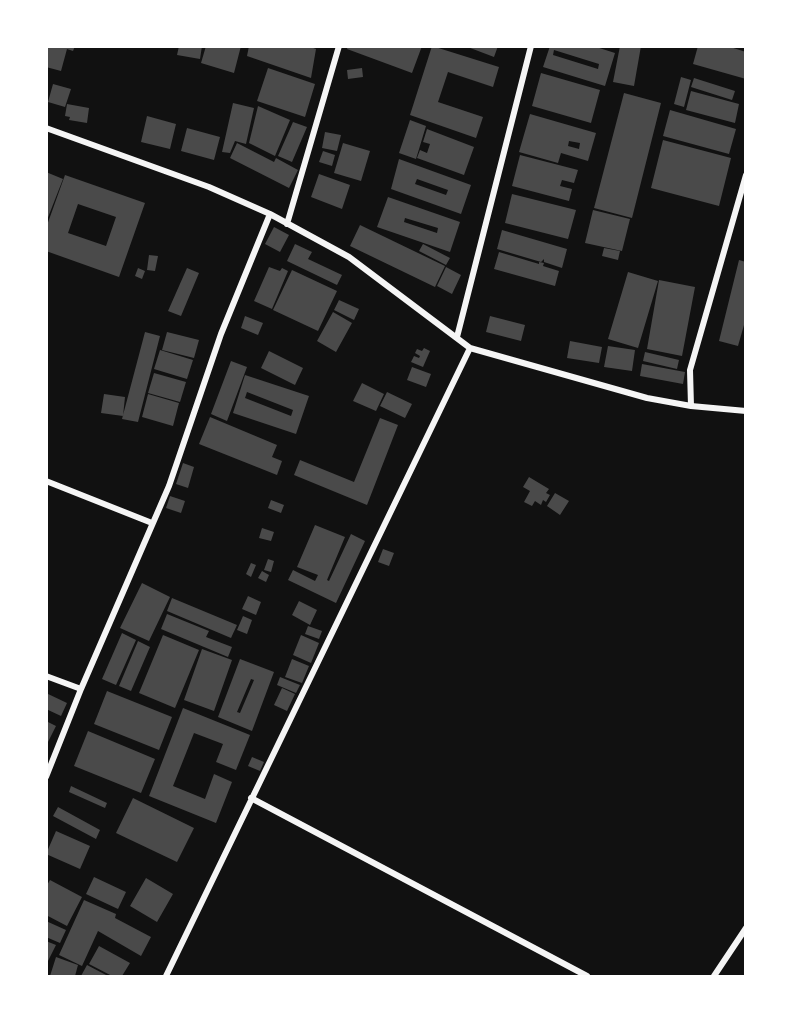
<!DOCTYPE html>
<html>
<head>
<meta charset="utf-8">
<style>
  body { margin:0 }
  #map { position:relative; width:792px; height:1023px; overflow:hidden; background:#111; font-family:Poppins,sans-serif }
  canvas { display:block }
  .frame { position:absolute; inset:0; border:48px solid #fff; pointer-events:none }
</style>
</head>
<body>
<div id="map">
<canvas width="792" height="1023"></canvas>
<div class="frame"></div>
</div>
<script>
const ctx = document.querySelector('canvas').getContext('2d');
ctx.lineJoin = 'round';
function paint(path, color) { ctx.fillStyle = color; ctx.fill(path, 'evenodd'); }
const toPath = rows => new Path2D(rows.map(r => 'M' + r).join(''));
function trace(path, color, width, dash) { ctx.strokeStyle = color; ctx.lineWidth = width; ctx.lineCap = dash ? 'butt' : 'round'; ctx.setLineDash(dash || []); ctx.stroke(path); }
const building = toPath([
  [46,46,75,46,73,51,67,49,61,71,46,67],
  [179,46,202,46,200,59,177,55],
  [206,46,241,46,234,73,201,63],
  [249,46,308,46,316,49,311,78,247,56],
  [348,46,422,46,412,73,347,49],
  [432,46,499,67,493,87,448,72,438,102,483,117,476,138,410,115],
  [465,46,498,46,494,57],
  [550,46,593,46,615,53,605,86,543,67],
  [554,50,599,64,598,69,553,55],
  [620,46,641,46,634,86,613,82],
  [698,46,727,46,746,52,746,79,693,64],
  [268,68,315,84,305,117,257,101],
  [362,68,363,77,348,79,347,70],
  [541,73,600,90,591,123,532,106],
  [681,77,691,80,684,107,674,104],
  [694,78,735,91,732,100,691,87],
  [53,84,71,89,65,107,48,102],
  [691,91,739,104,735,123,686,110],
  [624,93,661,103,632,218,594,208],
  [233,103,254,108,246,144,235,141,230,153,222,152],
  [67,104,89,108,87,123,69,120,70,117,65,116],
  [258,106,290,120,275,156,249,143],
  [670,110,736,129,729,154,663,136],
  [530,114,596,133,588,161,561,153,558,163,519,152],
  [569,141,580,143,579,149,568,146],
  [147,116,176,124,170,149,141,142],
  [410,120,426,126,416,159,399,153],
  [293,122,307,127,292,162,278,156],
  [187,128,220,137,214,160,181,151],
  [427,129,474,147,464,175,417,158,420,150,427,153,430,144,423,142],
  [325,132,341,135,337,151,322,148],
  [663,140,731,158,719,206,651,188],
  [237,143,274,162,276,158,298,170,289,188,230,158],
  [343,143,370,151,361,181,334,173],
  [323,151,335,155,332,166,319,162],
  [520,155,578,170,574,183,562,180,560,186,572,189,569,201,512,186],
  [399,159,471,185,461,214,391,189],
  [417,179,448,190,446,195,415,184],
  [46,172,63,179,47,220,46,220],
  [319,174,350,185,342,209,311,197],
  [65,175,145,203,119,277,46,251,46,228],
  [78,204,116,217,106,246,68,233],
  [512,194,576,210,568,239,505,223],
  [388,197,460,222,450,252,377,227],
  [405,218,438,228,437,233,404,222],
  [593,210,630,219,622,251,585,243],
  [360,225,445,266,435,287,350,246],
  [274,227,289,235,280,252,265,244],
  [502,230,567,249,562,268,544,262,544,259,541,262,497,249],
  [295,244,312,252,308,259,342,275,337,285,287,261],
  [423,244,450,258,446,265,419,251],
  [604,248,620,251,618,260,602,256],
  [499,252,539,264,539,262,544,263,543,266,559,271,555,286,494,269],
  [149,255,158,256,155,271,147,270],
  [739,260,746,262,746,318,738,346,719,341],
  [269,267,280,271,282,268,288,271,272,309,254,301],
  [446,267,461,275,452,294,437,286],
  [138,268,145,271,142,279,135,276],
  [187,268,199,273,181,316,168,311],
  [292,270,337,291,318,331,273,310],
  [628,272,658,281,638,348,608,339],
  [659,280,695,287,682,356,647,349],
  [339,300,359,309,354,320,334,310],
  [333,312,352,323,336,352,317,341],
  [245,316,263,323,258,335,241,328],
  [490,316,525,325,521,341,486,332],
  [145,332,160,336,138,422,122,419],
  [167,332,199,340,194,358,162,350],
  [570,341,602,347,599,363,567,358],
  [608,346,635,350,632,371,604,367],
  [424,348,430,351,423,367,411,362,414,356,419,358,420,356,415,353,417,349,422,351],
  [160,350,193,360,187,379,154,369],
  [269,351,303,368,295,385,261,368],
  [645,352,679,360,677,369,643,361],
  [231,361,247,367,227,421,211,414],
  [642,364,685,372,683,384,640,376],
  [412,367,431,374,426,387,407,380],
  [154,373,186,382,180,402,148,393],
  [245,375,309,396,296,434,233,413],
  [247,392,293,410,291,416,245,398],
  [362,383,384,394,376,411,353,401],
  [387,392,412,404,405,418,380,406],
  [104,394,125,397,123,416,101,413],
  [148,394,179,403,173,426,142,417],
  [210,417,277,445,272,457,282,461,277,475,199,444],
  [380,418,398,425,367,505,294,475,300,460,354,482],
  [183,463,194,467,188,488,176,484],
  [529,477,549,489,546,493,550,495,546,502,543,500,541,505,535,501,532,506,524,502,530,491,523,487],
  [555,493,569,501,560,515,547,506],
  [170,496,185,501,181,513,166,508],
  [271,500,284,505,281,513,268,508],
  [315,525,345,537,327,580,329,581,351,534,365,541,336,603,288,580,293,570,315,581,318,575,297,567],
  [262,528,274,532,271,541,259,538],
  [383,549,394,553,389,566,378,562],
  [268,559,274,561,271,572,264,570],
  [251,563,256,565,251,577,246,574],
  [262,571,269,575,266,582,258,578],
  [142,583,170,597,149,641,120,628],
  [248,596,261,602,256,615,242,609],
  [172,598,237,625,231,638,167,611],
  [299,601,317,610,310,625,292,615],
  [167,614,209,631,206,637,232,647,228,657,161,629],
  [243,616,252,620,247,634,237,630],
  [308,626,322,631,319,639,305,634],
  [122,633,136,640,116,685,102,679],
  [163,635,199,650,175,708,139,693],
  [301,635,319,643,311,663,293,655],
  [138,641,150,647,131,691,119,686],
  [202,649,232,660,214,711,184,700],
  [240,659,274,672,252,731,218,717],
  [251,679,254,680,240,713,237,712],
  [292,659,309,666,302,683,285,677],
  [280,677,300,685,296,693,277,685],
  [282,688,295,694,287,711,274,705],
  [107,691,172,717,159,750,94,724],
  [46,693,67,703,61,716,46,709],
  [183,708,250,735,236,770,216,762,223,744,194,733,173,786,205,799,214,774,232,782,216,823,149,796],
  [46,721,56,726,46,746],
  [88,731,155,759,141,793,74,766],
  [252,757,264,762,260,771,248,766],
  [71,786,107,803,105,808,69,792],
  [133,798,194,828,177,862,116,833],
  [58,807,100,830,96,839,53,816],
  [56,831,90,846,80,869,46,854],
  [94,877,126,892,118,909,86,894],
  [146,878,173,894,157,922,130,906],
  [50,880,82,897,67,926,46,915,46,887],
  [84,900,116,914,115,918,151,937,141,956,98,931,82,966,59,955],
  [46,921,66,930,60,943,46,937],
  [46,941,56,945,46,965],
  [99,946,130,963,122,976,112,976,89,964],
  [56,957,78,965,75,976,50,976],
  [87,965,108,976,81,976]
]);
const minor = toPath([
  [46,128,209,187,270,214,349,257,470,348,647,398,691,406,746,411],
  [287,224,339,46],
  [457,337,531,46],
  [691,406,690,370,746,175],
  [46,481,152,523],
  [46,676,81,689],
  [46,777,81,689,169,486,221,334,270,214],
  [251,798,587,976],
  [166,976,470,348],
  [714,976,746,928]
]);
paint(building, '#4a4a4a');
trace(minor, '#f5f5f5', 6);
</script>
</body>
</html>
